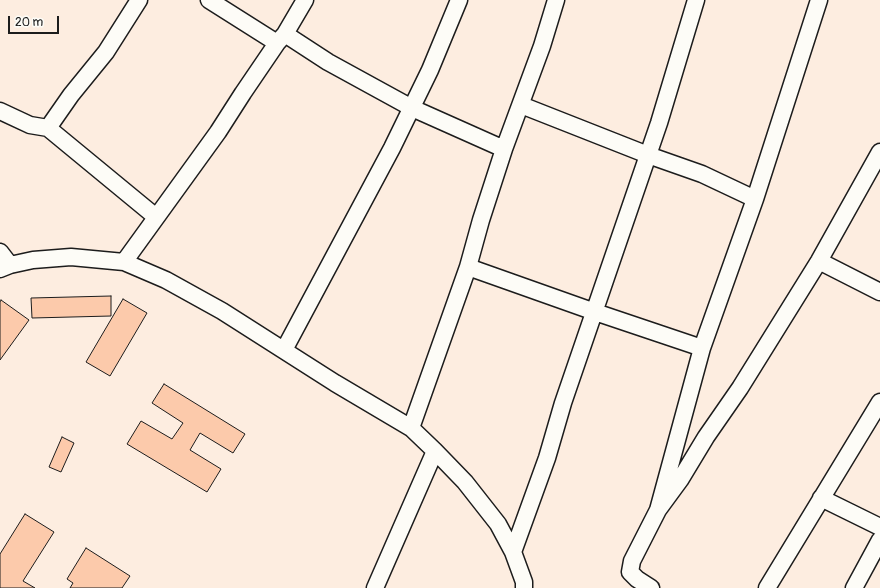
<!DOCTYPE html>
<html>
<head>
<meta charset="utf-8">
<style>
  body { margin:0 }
  #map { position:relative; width:880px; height:588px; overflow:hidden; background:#fdede0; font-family:Pangolin,sans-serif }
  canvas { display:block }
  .scale { position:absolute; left:8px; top:16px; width:51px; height:18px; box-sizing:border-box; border:2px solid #1c1c1c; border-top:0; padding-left:5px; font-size:12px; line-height:14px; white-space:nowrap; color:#1c1c1c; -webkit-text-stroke:3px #fdfcf7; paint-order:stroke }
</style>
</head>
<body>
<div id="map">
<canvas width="880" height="588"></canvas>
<div class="scale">20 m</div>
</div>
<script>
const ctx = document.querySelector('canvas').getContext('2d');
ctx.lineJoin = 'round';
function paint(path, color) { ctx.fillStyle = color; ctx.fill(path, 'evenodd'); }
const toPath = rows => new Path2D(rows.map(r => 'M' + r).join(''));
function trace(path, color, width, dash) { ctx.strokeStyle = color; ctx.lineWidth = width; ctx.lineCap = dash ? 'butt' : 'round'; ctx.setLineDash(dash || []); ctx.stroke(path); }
const building = toPath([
  [111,296,111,316,32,318,31,298,111,296],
  [123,299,147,313,110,376,86,362,123,299],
  [1,300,29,320,0,360,0,302,1,300],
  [164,384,245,434,233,453,200,433,190,450,221,469,207,492,127,444,141,421,172,439,183,423,152,403,164,384],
  [62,437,74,443,61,472,49,467,62,437],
  [25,514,54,532,23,581,35,588,0,588,0,554,25,514],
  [86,548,130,576,122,588,70,588,73,583,67,579,86,548]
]);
const minor = toPath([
  [209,0,277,43],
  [285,34,328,62,412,108,504,149],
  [521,105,648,155,702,174,755,199],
  [0,111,30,125,48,128,156,217],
  [48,128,71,95,106,52,139,0],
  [0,252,10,265],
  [819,261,880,292],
  [124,262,218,132,243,93,277,43,285,34,305,0],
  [468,267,595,312,702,348],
  [0,269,10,265,33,260,71,257,124,262,166,280,222,311,335,383,411,428,435,451,465,482,498,524,513,552,524,582,524,588],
  [284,350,392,148,430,70,459,0],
  [411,428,468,267,481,220,504,149,542,46,556,0],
  [821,498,880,527],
  [658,510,702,348,755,199,819,0],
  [513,552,547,458,563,403,659,123,696,0],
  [375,588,435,451],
  [651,588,637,579,630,572,632,561,658,510,680,480,706,437,740,388,819,261,880,152],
  [767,588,880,402],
  [854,588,880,540]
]);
paint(building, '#fccaab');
trace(building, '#1c1c1c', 1);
trace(minor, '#1c1c1c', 19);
trace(minor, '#fdfcf7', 16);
</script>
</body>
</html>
